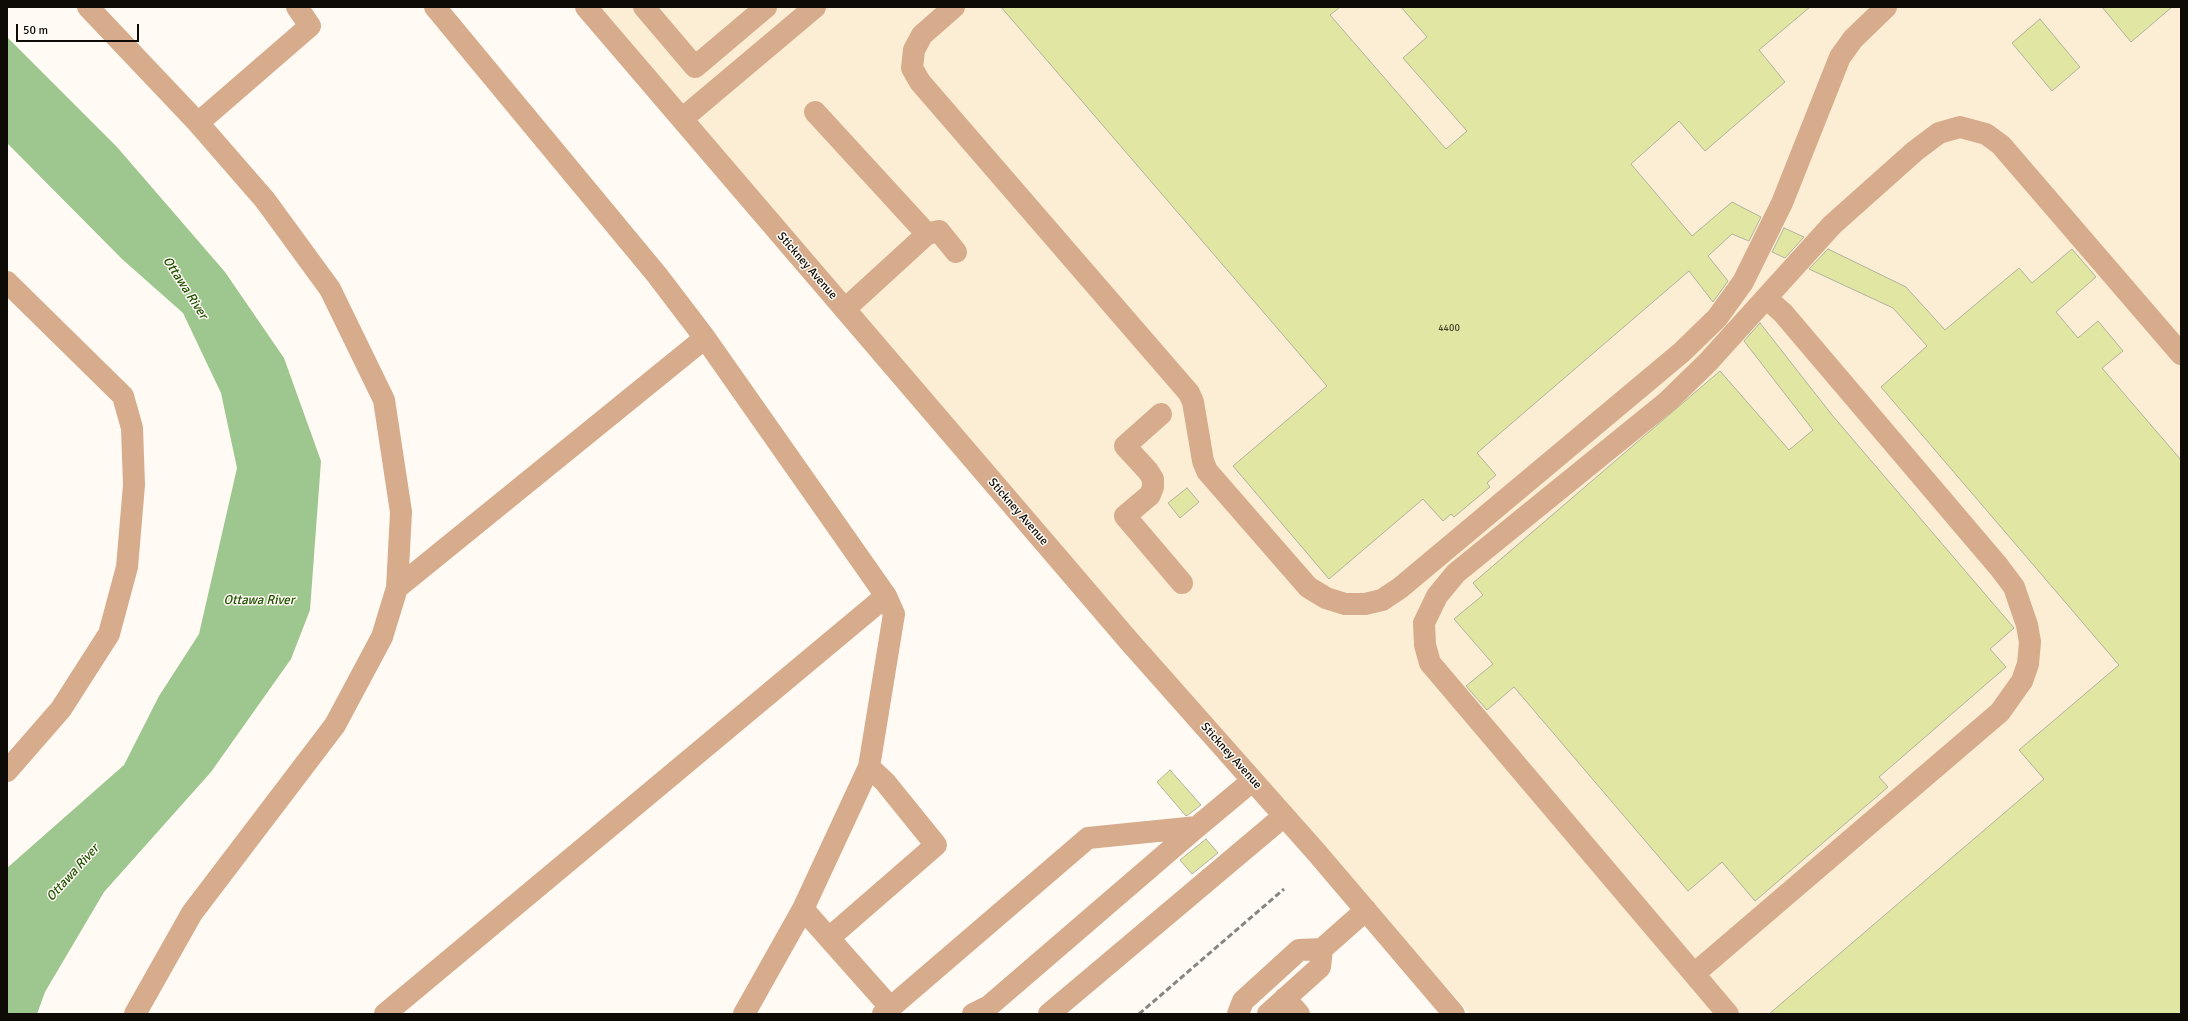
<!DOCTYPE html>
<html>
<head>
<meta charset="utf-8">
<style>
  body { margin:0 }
  #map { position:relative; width:2188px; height:1021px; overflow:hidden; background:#fffbf4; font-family:Signika,sans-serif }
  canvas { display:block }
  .frame { position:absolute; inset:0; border:8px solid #0e0b06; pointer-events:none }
  .scale { position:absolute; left:16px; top:24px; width:123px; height:18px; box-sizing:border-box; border:2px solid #0e0b06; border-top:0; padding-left:5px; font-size:12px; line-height:14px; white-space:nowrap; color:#0e0b06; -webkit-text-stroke:3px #fffbf4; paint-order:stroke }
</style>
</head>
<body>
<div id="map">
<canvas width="2188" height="1021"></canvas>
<div class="frame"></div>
<div class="scale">50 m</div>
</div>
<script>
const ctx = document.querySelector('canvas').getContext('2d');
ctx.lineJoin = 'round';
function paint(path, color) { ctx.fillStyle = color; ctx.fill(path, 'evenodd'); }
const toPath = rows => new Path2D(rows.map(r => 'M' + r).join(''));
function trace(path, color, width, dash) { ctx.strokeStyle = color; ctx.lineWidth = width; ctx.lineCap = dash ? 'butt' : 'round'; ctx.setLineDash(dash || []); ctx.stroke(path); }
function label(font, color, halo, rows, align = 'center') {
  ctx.font = font + ' Signika,sans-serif'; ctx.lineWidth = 3; ctx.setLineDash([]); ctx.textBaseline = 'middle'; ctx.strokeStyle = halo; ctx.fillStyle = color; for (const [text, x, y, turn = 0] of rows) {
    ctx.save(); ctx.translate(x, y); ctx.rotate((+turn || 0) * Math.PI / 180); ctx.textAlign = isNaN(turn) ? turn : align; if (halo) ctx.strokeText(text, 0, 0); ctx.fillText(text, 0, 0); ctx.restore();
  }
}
const built = toPath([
  [583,7,2181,7,2181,1014,1470,1014,958,441]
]);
const water = toPath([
  [7,37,117,147,225,272,284,358,321,461,310,610,291,659,211,772,104,892,45,992,37,1014,7,1014,7,868,124,765,159,696,199,634,237,468,221,393,183,313,122,259,7,143]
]);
const building = toPath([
  [1001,7,1340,7,1330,15,1446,149,1467,131,1403,58,1427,37,1401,7,1810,7,1759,50,1785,82,1705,151,1679,121,1631,164,1692,236,1732,202,1761,217,1749,241,1732,234,1708,256,1728,281,1713,302,1689,271,1477,453,1496,475,1487,483,1490,487,1454,517,1451,514,1443,521,1423,499,1329,579,1233,466,1327,386,1001,7],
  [2102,7,2172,7,2131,42,2102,7],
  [2040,19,2080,67,2052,91,2012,43,2040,19],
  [1784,228,1804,237,1785,258,1772,252,1784,228],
  [1828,249,1906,287,1945,330,2019,268,2032,283,2072,249,2096,277,2056,312,2078,338,2098,321,2123,351,2102,368,2181,460,2181,1014,1769,1014,2044,779,2019,750,2119,665,1881,387,1927,346,1893,308,1809,269,1828,249],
  [1760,323,1832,415,2014,628,1990,649,2006,667,1879,777,1888,787,1755,901,1722,862,1688,891,1514,687,1487,710,1466,686,1493,664,1454,619,1483,595,1473,583,1720,371,1789,450,1813,430,1744,341,1760,323],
  [1187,488,1199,502,1180,518,1168,503,1187,488],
  [1170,770,1201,805,1188,815,1186,816,1157,782,1170,770],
  [1206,839,1218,853,1192,874,1180,860,1206,839]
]);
const minor = toPath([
  [88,7,198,123,265,200,330,289,384,400,401,512,397,588,382,637,335,725,192,913,135,1014],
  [435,7,657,275,705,338,886,596,894,614,869,767,803,909,744,1014],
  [586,7,1129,641,1317,853,1454,1014],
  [644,7,695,67,766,7],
  [954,7,922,35,914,50,912,68,920,82,1189,393,1193,402,1203,461,1207,471,1308,587,1326,598,1345,604,1365,604,1382,600,1400,588,1682,352,1717,318,1743,282,1782,203,1840,57,1853,39,1886,7],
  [815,112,927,234,845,309],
  [682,119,815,7],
  [198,123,310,26,297,7],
  [927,234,939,231,956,252],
  [7,282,123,396,132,428,134,485,127,567,109,634,61,709,7,771],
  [1161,414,1125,446,1148,471,1153,479,1153,487,1150,495,1125,516,1182,583],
  [397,588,705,338],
  [803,909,890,1007],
  [829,938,936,845,885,782,869,767],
  [1694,974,2000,712,2022,681,2028,664,2030,642,2027,625,2014,587,1999,567,1783,313,1766,298],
  [1285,998,1299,1014],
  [385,1014,886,596],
  [883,1014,1088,838,1197,827,1252,781],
  [973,1014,989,1006,1197,827],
  [1049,1014,1284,816],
  [1238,1014,1243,1001,1299,950,1322,949,1366,910],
  [1268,1014,1320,967,1322,949],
  [1728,1014,1430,663,1425,645,1424,623,1437,596,1456,573,1668,401,1708,362,1832,225,1915,151,1939,133,1960,127,1986,134,2001,145,2181,354]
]);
const rail = toPath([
  [1139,1014,1284,889]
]);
const numberNames = [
  ["4400",1449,328]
];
const streetNames = [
  ["Stickney Avenue",807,266,49],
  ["Stickney Avenue",1018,512,49],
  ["Stickney Avenue",1231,756,48]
];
const waterNames = [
  ["Ottawa River",185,288,57],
  ["Ottawa River",259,601],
  ["Ottawa River",73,873,-48]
];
paint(built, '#fbeed4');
paint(water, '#9ec68f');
paint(building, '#e1e6a3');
trace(building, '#b1b39f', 1);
trace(minor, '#d6ac8c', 22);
trace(rail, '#88847e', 3, [6, 3]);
label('10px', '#43422d', null, numberNames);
label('12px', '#0e0b06', '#fffbf4', streetNames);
label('italic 13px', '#205101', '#fffbf4', waterNames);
</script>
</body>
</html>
